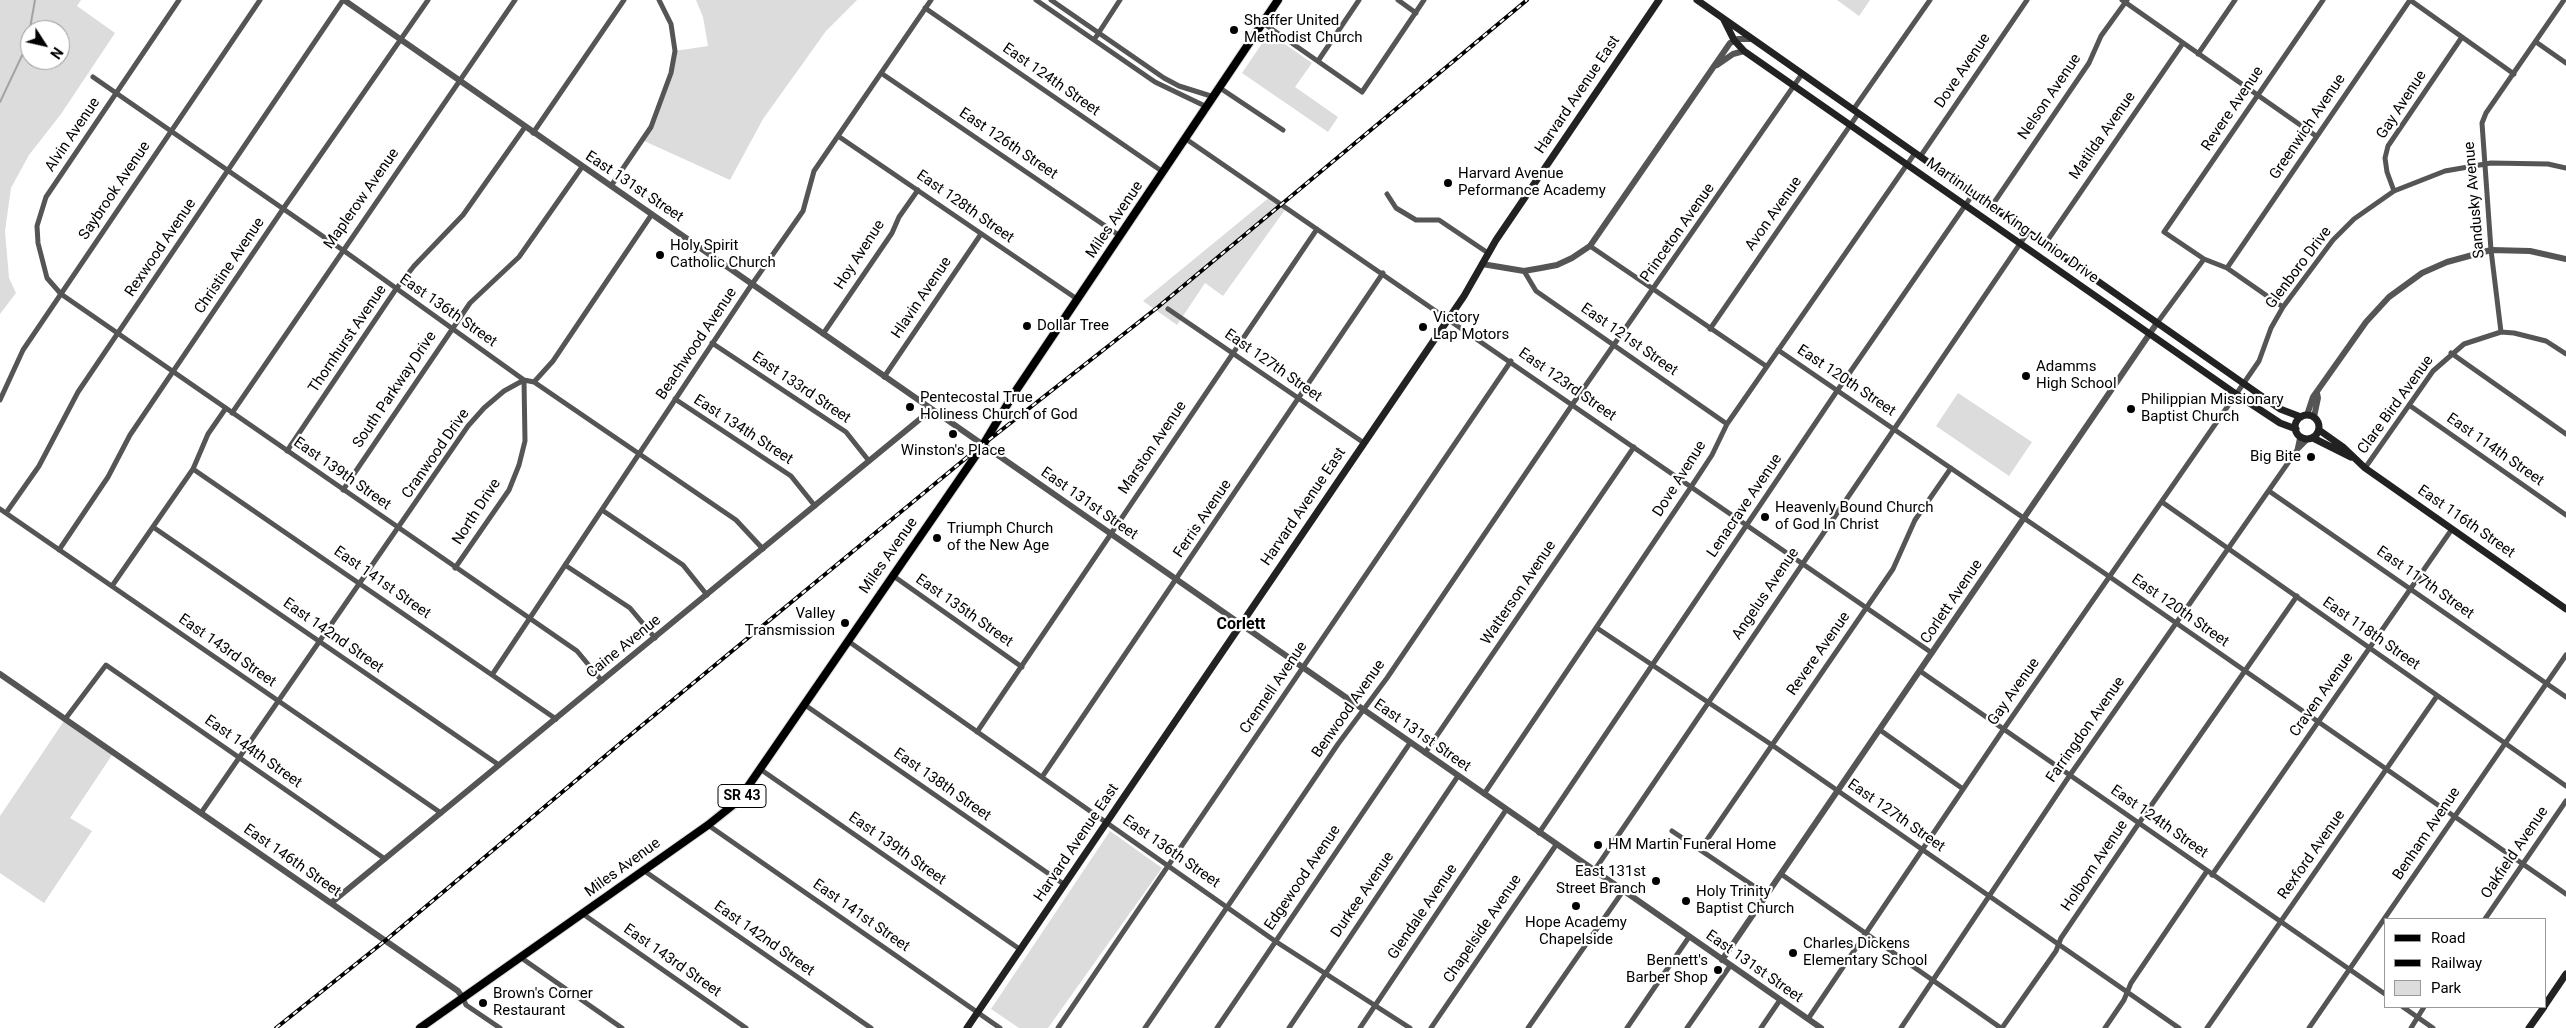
<!DOCTYPE html>
<html>
<head>
<meta charset="utf-8">
<style>
  body { margin:0 }
  #map { position:relative; width:2566px; height:1028px; overflow:hidden; background:#fff; font-family:Roboto,sans-serif }
  canvas { display:block }
  .legend { position:absolute; left:2384px; top:918px; width:162px; height:90px; box-sizing:border-box; background:#fff; border:1px solid #999; margin:0; padding:6px 9px; list-style:none; font-size:15px; color:#000 }
  .legend li { display:flex; align-items:center; gap:10px; height:25px }
  .legend b { width:25px; border:1px solid #999 }
  .north { position:absolute; left:20px; top:20px; width:50px; height:50px; box-sizing:border-box; background:#fff; border:1px solid #999; border-radius:50%; rotate:125deg; font-size:14px; font-weight:700; line-height:20px; text-align:center; color:#000 }
  .north::after { content:''; display:block; margin:auto; width:18px; height:22px; background:#000; clip-path:polygon(50% 0,100% 100%,50% 72%,0 100%) }
</style>
</head>
<body>
<div id="map">
<canvas width="2566" height="1028"></canvas>
<ul class="legend">
<li><b style="height:6px;background:#000"></b>Road</li>
<li><b style="height:6px;background:#000"></b>Railway</li>
<li><b style="height:14px;background:#dcdcdc"></b>Park</li>
</ul>
<div class="north">N</div>
</div>
<script>
const ctx = document.querySelector('canvas').getContext('2d');
ctx.lineJoin = 'round';
function paint(path, color) { ctx.fillStyle = color; ctx.fill(path, 'evenodd'); }
const toPath = rows => new Path2D(rows.map(r => 'M' + r).join(''));
function trace(path, color, width, dash) { ctx.strokeStyle = color; ctx.lineWidth = width; ctx.lineCap = dash ? 'butt' : 'round'; ctx.setLineDash(dash || []); ctx.stroke(path); }
function label(font, color, halo, rows, align = 'center') {
  ctx.font = font + ' Roboto,sans-serif'; ctx.lineWidth = 4.5; ctx.setLineDash([]); ctx.textBaseline = 'middle'; ctx.strokeStyle = halo; ctx.fillStyle = color; for (const [text, x, y, turn = 0] of rows) {
    ctx.save(); ctx.translate(x, y); ctx.rotate((+turn || 0) * Math.PI / 180); ctx.textAlign = isNaN(turn) ? turn : align; if (halo) ctx.strokeText(text, 0, 0); ctx.fillText(text, 0, 0); ctx.restore();
  }
}
const green = toPath([
  [0,0,81,0,77,6,115,33,61,114,29,155,11,188,5,231,9,278,16,293,0,314],
  [30,30,60,30,60,60,30,60],
  [696,0,857,0,826,31,763,119,730,180,642,140,666,93,675,51,708,46,703,17],
  [1837,0,1870,0,1859,16],
  [1269,33,1312,63,1295,87,1338,117,1328,132,1242,73],
  [1271,196,1287,207,1223,296,1205,283,1177,325,1143,301],
  [1958,393,2032,442,2009,476,1936,426],
  [66,718,114,752,70,818,92,831,44,903,0,873,0,816],
  [1110,831,1162,868,1048,1028,1019,1028,991,1009]
]);
const stream = toPath([
  [0,102,27,45,35,0]
]);
const minor = toPath([
  [179,0,46,197,37,226,38,243,47,278,61,294,577,651,602,681],
  [1036,0,1155,82,1207,107],
  [1051,0,1164,78,1179,86,1214,97],
  [1398,0,1416,13],
  [2122,0,2316,136],
  [2410,0,2514,74],
  [925,8,1163,172],
  [1263,23,1362,92,1424,0],
  [1094,40,1120,0],
  [2536,42,2566,63],
  [2198,54,2235,0],
  [1318,61,1359,0],
  [881,73,1120,236],
  [93,77,347,253,524,380,534,382,736,520,763,549],
  [1220,88,1283,130],
  [1853,110,1930,0],
  [533,133,624,0],
  [838,136,1077,299],
  [1186,139,1932,653],
  [1920,157,2027,0],
  [611,186,651,127,671,73,675,51,671,24,659,0],
  [2394,191,2387,172,2385,158,2388,146,2462,37],
  [1387,194,1396,208,1416,220,1439,220,1488,253],
  [1991,207,2089,63,2101,36,2127,0],
  [2045,244,2183,43],
  [1590,246,1766,366],
  [2227,268,2410,0],
  [1524,271,1536,291,1727,424],
  [2283,307,2227,268,2204,259,2164,232,2323,0],
  [1168,309,1364,443],
  [2157,323,2204,259],
  [1710,329,1858,114],
  [2501,332,2491,250,2482,123,2486,113,2564,0],
  [823,334,892,233,899,217,918,190],
  [712,343,846,432,869,461],
  [1778,350,2110,577,2566,894],
  [2451,353,2566,434],
  [884,377,981,234],
  [534,382,553,361,652,214],
  [675,399,791,476,815,506],
  [0,400,23,350,260,0],
  [2409,405,2566,515],
  [232,413,515,0],
  [2297,450,2300,436],
  [287,451,396,289,414,266,463,215,525,127],
  [2365,468,2433,371,2464,344,2501,332,2514,333,2546,341,2566,354],
  [193,469,556,719],
  [343,490,470,303,519,257,582,167],
  [2269,491,2566,697],
  [2162,502,2566,786],
  [0,509,441,813],
  [602,510,683,565,707,595],
  [6,513,39,466,78,392,343,0],
  [153,527,499,765],
  [59,550,108,477,130,435,283,209,428,0],
  [565,565,630,608,655,638],
  [455,568,509,490,519,465,525,441,524,380],
  [892,575,1022,667],
  [112,586,193,469,208,434,226,408],
  [1597,628,1772,745,2179,1028],
  [848,641,1275,941,1410,1028],
  [1920,671,2385,994],
  [492,675,748,290,803,211,814,171,931,0],
  [805,705,1065,885],
  [66,718,106,665,385,859],
  [1880,730,1963,789],
  [977,732,1317,229],
  [1425,753,1634,447],
  [760,769,1021,950],
  [1042,777,1383,273],
  [1484,794,1691,487,1712,455,1727,424,1915,153],
  [201,813,468,426,484,408,504,391,524,380],
  [708,825,1000,1028],
  [1672,831,1767,895],
  [1539,833,1837,391,1973,194],
  [1700,850,1893,569,1915,520,1951,468],
  [643,870,871,1028],
  [1594,871,2028,232],
  [1781,874,2001,1028],
  [2212,875,2452,529],
  [583,914,746,1028],
  [2485,919,2566,801],
  [520,957,622,1028],
  [463,998,466,1005,500,1028],
  [2403,1007,2433,1028],
  [1808,1019,2003,730,2248,377,2259,361,2271,328,2283,307,2333,240,2354,219,2394,191,2445,171,2491,163,2548,164,2566,168],
  [1058,1028,1511,361],
  [1145,1028,1338,744,1387,678,1572,405,1802,74],
  [1217,1028,1410,743],
  [1289,1028,1458,776],
  [1360,1028,1506,810],
  [1431,1028,1556,845],
  [1528,1028,1623,891],
  [1627,1028,1689,937],
  [1687,1028,1730,966],
  [1761,1028,1780,1000],
  [1901,1028,2070,775,2297,450,2308,439],
  [2002,1028,2056,951,2061,938,2139,823,2297,596],
  [2105,1028,2124,1000,2131,983,2207,871],
  [2207,1028,2437,696],
  [2309,1028,2566,655],
  [2411,1028,2424,1007]
]);
const tertiary = toPath([
  [344,0,1821,1028],
  [1717,65,1733,54,1744,51],
  [1482,264,1524,271,1541,268,1557,265,1572,258,1590,246,1730,43,1738,39,1752,39],
  [2307,415,2313,397,2366,322,2389,297,2422,273,2447,262,2491,250,2530,251,2566,259],
  [2314,417,2318,398,2317,393],
  [0,674,458,991,463,998],
  [331,903,931,410],
  [1722,960,2157,323]
]);
const secondary = toPath([
  [1697,0,2280,409,2301,417],
  [1724,20,1734,40,1744,51,2236,394,2280,423,2296,429],
  '2295 427a12 12 0 1 1 24 0a12 12 0 1 1-24 0Z',
  [2319,430,2343,447,2365,468,2566,609],
  [2313,438,2351,457],
  [2545,1005,2566,974],
  [967,1028,1464,296,1496,240,1659,0],
  [2529,1028,2544,1007]
]);
const primary = toPath([
  [420,1028,708,825,738,801,983,445,1013,395,1278,0]
]);
const rail = toPath([
  [276,1028,386,940,623,741,971,454,1158,307,1527,0]
]);
const markers = [
  [1234,30,5,"#000"],
  [1448,183,5,"#000"],
  [660,255,5,"#000"],
  [1027,326,5,"#000"],
  [1423,327,5,"#000"],
  [2026,376,5,"#000"],
  [910,407,5,"#000"],
  [2131,409,5,"#000"],
  [953,434,5,"#000"],
  [2311,457,5,"#000"],
  [1765,517,5,"#000"],
  [937,538,5,"#000"],
  [845,623,5,"#000"],
  [1598,845,5,"#000"],
  [1656,881,5,"#000"],
  [1686,901,5,"#000"],
  [1576,906,5,"#000"],
  [1793,953,5,"#000"],
  [1718,970,5,"#000"],
  [483,1003,5,"#000"]
];
const shields = [
  [742,796,48]
];
const shieldNames = [
  ["SR 43",742,796]
];
const poiNames = [
  ["Shaffer United",1244,21],
  ["Methodist Church",1244,38],
  ["Harvard Avenue",1458,174],
  ["Peformance Academy",1458,191],
  ["Holy Spirit",670,246],
  ["Catholic Church",670,263],
  ["Victory",1433,318],
  ["Lap Motors",1433,335],
  ["Dollar Tree",1037,326],
  ["Adamms",2036,367],
  ["High School",2036,384],
  ["Pentecostal True",920,398],
  ["Holiness Church of God",920,415],
  ["Philippian Missionary",2141,400],
  ["Baptist Church",2141,417],
  ["Winston's Place",953,451,"center"],
  ["Big Bite",2301,457,"right"],
  ["Heavenly Bound Church",1775,508],
  ["of God In Christ",1775,525],
  ["Triumph Church",947,529],
  ["of the New Age",947,546],
  ["Valley",835,614,"right"],
  ["Transmission",835,631,"right"],
  ["HM Martin Funeral Home",1608,845],
  ["East 131st",1646,872,"right"],
  ["Street Branch",1646,889,"right"],
  ["Holy Trinity",1696,892],
  ["Baptist Church",1696,909],
  ["Hope Academy",1576,923,"center"],
  ["Chapelside",1576,940,"center"],
  ["Charles Dickens",1803,944],
  ["Elementary School",1803,961],
  ["Bennett's",1708,961,"right"],
  ["Barber Shop",1708,978,"right"],
  ["Brown's Corner",493,994],
  ["Restaurant",493,1011]
];
const streetNames = [
  ["Dove Avenue",1963,71,-56],
  ["East 124th Street",1051,80,35],
  ["Harvard Avenue East",1578,95,-56],
  ["Nelson Avenue",2050,97,-56],
  ["Gay Avenue",2402,105,-57],
  ["Revere Avenue",2233,109,-56],
  ["Greenwich Avenue",2308,127,-56],
  ["Alvin Avenue",73,135,-56],
  ["Matilda Avenue",2103,136,-55],
  ["East 126th Street",1008,144,34],
  ["East 131st Street",634,187,34],
  ["Saybrook Avenue",115,191,-56],
  ["Maplerow Avenue",362,199,-55],
  ["Sandusky Avenue",2475,200,-95],
  ["East 128th Street",965,207,35],
  ["Avon Avenue",1774,214,-55],
  ["Miles Avenue",1115,220,-56],
  ["Martin Luther King Junior Drive",2012,221,35],
  ["Princeton Avenue",1678,233,-55],
  ["Rexwood Avenue",161,248,-56],
  ["Hoy Avenue",860,255,-57],
  ["Christine Avenue",230,266,-56],
  ["Glenboro Drive",2299,268,-53],
  ["Hlavin Avenue",922,298,-56],
  ["East 136th Street",448,311,35],
  ["Thornhurst Avenue",348,339,-56],
  ["East 121st Street",1629,340,35],
  ["Beachwood Avenue",697,344,-56],
  ["East 127th Street",1273,366,35],
  ["East 120th Street",1846,381,34],
  ["East 123rd Street",1567,385,35],
  ["East 133rd Street",801,388,34],
  ["South Parkway Drive",395,390,-56],
  ["Clare Bird Avenue",2396,405,-54],
  ["East 134th Street",743,430,33],
  ["Marston Avenue",1153,448,-56],
  ["East 114th Street",2495,450,35],
  ["Cranwood Drive",436,454,-55],
  ["East 139th Street",342,474,35],
  ["Dove Avenue",1680,479,-58],
  ["East 131st Street",1089,504,35],
  ["Lenacrave Avenue",1745,506,-56],
  ["Harvard Avenue East",1304,507,-56],
  ["North Drive",477,512,-57],
  ["Ferris Avenue",1203,519,-56],
  ["East 116th Street",2466,522,35],
  ["Miles Avenue",889,556,-55],
  ["East 141st Street",382,583,35],
  ["East 117th Street",2425,583,35],
  ["Watterson Avenue",1519,593,-56],
  ["Angelus Avenue",1766,594,-56],
  ["Corlett Avenue",1952,602,-56],
  ["East 135th Street",964,611,35],
  ["East 120th Street",2180,611,35],
  ["East 118th Street",2371,634,35],
  ["East 142nd Street",333,636,35],
  ["Caine Avenue",624,647,-39],
  ["East 143rd Street",227,651,35],
  ["Revere Avenue",1819,654,-55],
  ["Crennell Avenue",1274,688,-56],
  ["Gay Avenue",2014,692,-55],
  ["Craven Avenue",2322,695,-55],
  ["Benwood Avenue",1349,709,-55],
  ["Farringdon Avenue",2086,730,-55],
  ["East 131st Street",1422,736,35],
  ["East 144th Street",253,752,35],
  ["East 138th Street",942,785,35],
  ["East 127th Street",1896,816,35],
  ["East 124th Street",2159,822,35],
  ["Benham Avenue",2427,834,-56],
  ["Harvard Avenue East",1077,843,-56],
  ["East 139th Street",897,849,35],
  ["East 136th Street",1171,852,35],
  ["Oakfield Avenue",2515,853,-56],
  ["Rexford Avenue",2312,855,-55],
  ["East 146th Street",292,861,35],
  ["Holborn Avenue",2095,866,-56],
  ["Miles Avenue",623,868,-36],
  ["Edgewood Avenue",1303,878,-56],
  ["Durkee Avenue",1363,895,-56],
  ["Glendale Avenue",1423,912,-56],
  ["East 141st Street",861,916,35],
  ["Chapelside Avenue",1483,929,-56],
  ["East 142nd Street",764,939,35],
  ["East 143rd Street",672,961,35],
  ["East 131st Street",1754,967,35]
];
const neighbourhoodNames = [
  ["Corlett",1241,625]
];
paint(green, '#dcdcdc');
trace(stream, '#a3a3a3', 2);
trace(primary, '#dbdbdb', 10);
trace(minor, '#555', 5);
trace(tertiary, '#555', 6);
trace(secondary, '#222', 7);
trace(primary, '#000', 8);
trace(rail, '#000', 4);
trace(rail, '#fff', 2, [5.5]);
for (const [x, y, r, color] of markers) { const dot = new Path2D(); dot.arc(x, y, r, 0, 2 * Math.PI); ctx.fillStyle = color; ctx.fill(dot); trace(dot, '#fff', 2); }
for (const [x, y, w] of shields) { const box = new Path2D(); box.roundRect(x - w / 2, y - 11.5, w, 23, 4); ctx.fillStyle = '#fff'; ctx.fill(box); trace(box, '#000', 1); }
label('bold 14px', '#000', null, shieldNames);
label('15px', '#000', '#fff', poiNames, 'left');
label('15px', '#000', '#fff', streetNames);
label('bold 16px', '#000', '#fff', neighbourhoodNames);
</script>
</body>
</html>
